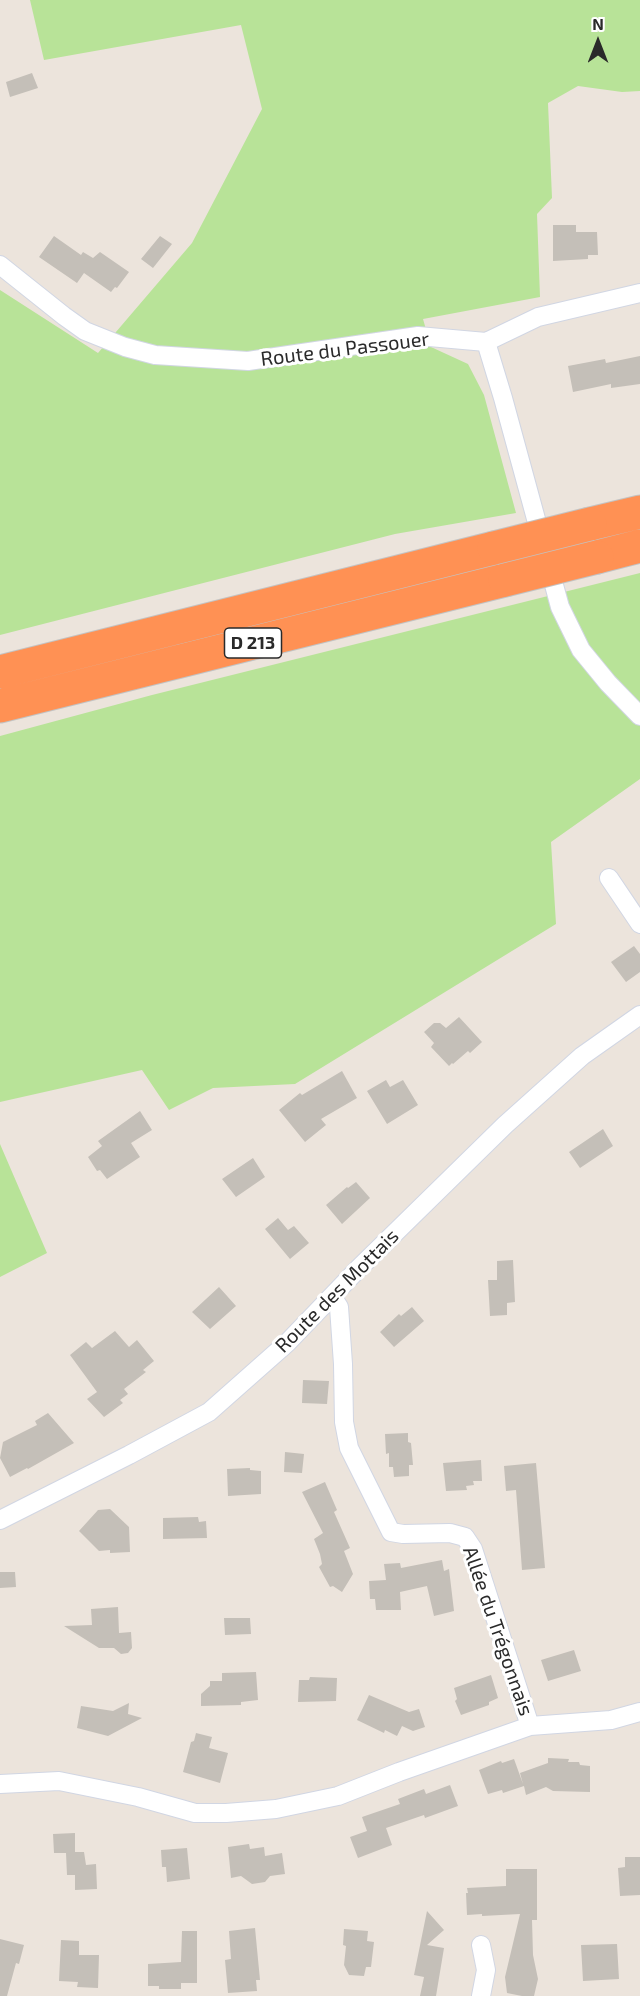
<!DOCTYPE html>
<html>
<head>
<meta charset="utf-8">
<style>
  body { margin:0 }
  #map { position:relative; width:640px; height:1996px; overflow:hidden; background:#ece4dc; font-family:"Exo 2",sans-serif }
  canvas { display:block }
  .north { position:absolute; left:568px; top:12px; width:60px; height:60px; -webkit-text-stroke:4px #fff; paint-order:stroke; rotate:0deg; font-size:16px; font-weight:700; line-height:24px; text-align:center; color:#2a2a2a }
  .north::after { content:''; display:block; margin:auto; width:21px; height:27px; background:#2a2a2a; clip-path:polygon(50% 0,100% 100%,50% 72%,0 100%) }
</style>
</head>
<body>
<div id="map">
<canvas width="640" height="1996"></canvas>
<div class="north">N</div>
</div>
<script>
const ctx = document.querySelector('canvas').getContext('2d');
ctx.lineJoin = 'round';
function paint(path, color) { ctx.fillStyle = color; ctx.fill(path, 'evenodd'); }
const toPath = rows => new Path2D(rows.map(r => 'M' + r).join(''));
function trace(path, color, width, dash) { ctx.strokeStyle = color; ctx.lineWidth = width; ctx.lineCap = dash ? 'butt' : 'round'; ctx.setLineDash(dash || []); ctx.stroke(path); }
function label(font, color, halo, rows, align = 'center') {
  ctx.font = font + ' "Exo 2",sans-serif'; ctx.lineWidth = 6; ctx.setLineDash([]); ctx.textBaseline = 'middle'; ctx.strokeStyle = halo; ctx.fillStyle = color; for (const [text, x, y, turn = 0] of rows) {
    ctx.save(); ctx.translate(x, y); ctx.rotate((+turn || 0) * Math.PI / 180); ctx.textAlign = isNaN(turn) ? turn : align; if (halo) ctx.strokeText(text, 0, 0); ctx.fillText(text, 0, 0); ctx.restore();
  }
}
const green = toPath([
  [30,0,640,0,640,91,622,92,578,86,548,103,552,198,537,214,540,297,423,319,431,347,468,364,484,395,516,513,395,534,0,635,0,290,98,353,192,243,262,109,241,25,44,60],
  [640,573,640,779,551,842,556,924,295,1084,213,1088,169,1110,142,1070,0,1102,0,736,152,695],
  [0,1144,47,1253,0,1277]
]);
const building = toPath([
  [32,73,38,88,10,97,6,82],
  [553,225,576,225,576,232,597,232,598,255,588,255,588,259,553,261],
  [54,236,81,255,83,252,93,258,100,252,129,272,117,288,115,287,111,292,84,273,77,283,39,257],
  [160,236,172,244,153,268,141,259],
  [640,356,640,384,611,388,611,384,573,392,568,366,605,359,606,363],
  [634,946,640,954,640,972,626,982,611,962],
  [459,1017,482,1042,470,1053,468,1051,453,1064,452,1063,449,1066,431,1047,434,1043,424,1032,434,1023,440,1023,446,1028],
  [342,1071,357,1098,321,1119,326,1125,305,1142,279,1110,300,1093,302,1095],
  [386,1080,390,1087,403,1080,418,1105,387,1124,367,1091],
  [140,1111,152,1130,131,1143,140,1157,107,1179,100,1170,97,1171,88,1157,102,1146,98,1141],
  [603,1129,613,1146,580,1168,569,1152],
  [253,1158,265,1177,236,1197,222,1179],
  [356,1182,370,1198,342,1224,326,1205,347,1187,348,1188],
  [278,1218,288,1230,294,1226,309,1243,290,1259,265,1229],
  [513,1260,515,1302,507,1303,507,1315,490,1316,488,1280,497,1280,497,1261],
  [219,1287,236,1306,210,1329,192,1312],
  [412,1307,424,1321,394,1347,380,1332,399,1314,401,1316],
  [115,1331,129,1347,137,1340,154,1361,143,1370,146,1372,124,1389,128,1394,120,1400,123,1403,104,1417,87,1399,97,1392,70,1355,86,1342,92,1348],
  [303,1380,329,1381,327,1404,302,1403],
  [48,1413,74,1443,28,1469,27,1468,10,1477,0,1458,3,1442,37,1425,35,1421],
  [408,1433,408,1442,411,1443,413,1465,409,1465,409,1476,394,1477,393,1467,389,1467,389,1453,386,1454,385,1434],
  [285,1452,304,1454,302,1473,284,1472],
  [481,1460,482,1481,473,1481,474,1485,466,1486,467,1490,446,1491,443,1463],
  [536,1463,545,1568,522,1570,516,1490,506,1491,504,1466],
  [250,1468,250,1470,261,1471,261,1494,228,1496,227,1469],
  [325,1482,337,1510,334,1512,350,1548,344,1551,353,1574,342,1592,333,1586,330,1587,319,1567,322,1564,320,1554,314,1539,323,1533,302,1492],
  [110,1509,129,1527,130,1552,110,1553,110,1550,99,1551,79,1531,98,1510],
  [198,1517,199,1522,206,1521,207,1538,163,1539,163,1518],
  [442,1560,444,1571,449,1569,454,1611,434,1616,427,1586,400,1592,401,1610,376,1610,375,1599,370,1599,369,1581,386,1580,384,1564,400,1563,401,1568],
  [0,1572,15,1572,16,1587,0,1588],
  [118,1607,119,1633,131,1632,132,1648,128,1653,121,1654,114,1648,99,1648,64,1626,92,1625,91,1609],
  [224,1618,250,1618,251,1634,225,1635],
  [574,1650,581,1671,548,1681,541,1660],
  [256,1672,258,1700,241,1702,241,1705,201,1706,201,1694,210,1686,210,1681,222,1681,222,1673],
  [491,1675,498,1698,489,1702,489,1705,461,1715,455,1701,457,1699,454,1688],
  [310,1677,337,1678,336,1701,298,1702,299,1680,309,1680],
  [369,1695,409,1712,419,1709,425,1727,413,1731,402,1726,397,1736,385,1730,384,1733,357,1720],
  [129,1703,128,1714,142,1718,108,1736,77,1728,81,1706,113,1711],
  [196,1733,212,1737,209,1748,228,1753,220,1783,183,1772,191,1742,194,1741],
  [548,1758,569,1759,568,1762,579,1762,580,1765,590,1766,590,1792,553,1791,546,1787,526,1795,524,1786,503,1793,502,1790,488,1794,479,1770,501,1761,502,1763,514,1759,523,1784,520,1773,548,1763],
  [450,1785,458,1806,425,1818,424,1815,386,1828,392,1845,358,1858,350,1837,367,1831,362,1817,400,1804,398,1799,424,1789,426,1794],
  [75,1833,75,1852,84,1852,86,1865,96,1864,97,1889,75,1890,75,1875,67,1875,66,1853,54,1853,53,1834],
  [249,1844,250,1849,264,1847,265,1856,282,1853,285,1874,270,1876,265,1882,252,1884,241,1876,231,1878,228,1847],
  [187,1848,190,1879,167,1882,166,1867,162,1867,161,1850],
  [625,1857,640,1857,640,1895,620,1896,618,1868,625,1867],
  [506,1869,537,1869,537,1920,532,1920,533,1955,538,1979,534,1996,522,1996,507,1993,505,1977,520,1914,482,1916,482,1914,467,1915,466,1893,468,1893,467,1888,506,1886],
  [427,1911,444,1930,427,1945,444,1948,436,1996,420,1996,424,1977,414,1975],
  [255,1928,260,1980,256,1980,257,1991,228,1993,225,1960,231,1959,229,1931],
  [344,1929,368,1931,367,1941,374,1942,371,1967,366,1967,364,1976,349,1975,344,1965,346,1946,343,1945],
  [182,1931,197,1931,197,1983,181,1983,181,1989,159,1989,159,1986,148,1986,148,1964,181,1962],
  [0,1939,24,1945,19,1964,16,1963,7,1996,0,1996],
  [61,1940,79,1941,79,1955,99,1955,98,1988,77,1987,78,1982,59,1981],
  [617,1944,619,1979,583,1981,581,1945]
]);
const street = toPath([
  [0,265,64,316,85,331,125,347,155,355,248,361,418,336,486,342],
  [486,342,503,398,560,607,581,650,608,683,640,716],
  [486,342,538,317,640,293],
  [609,878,640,924],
  [332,1296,339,1307,343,1364,344,1422,349,1448,391,1532,403,1534,450,1533,465,1537,473,1549,530,1726],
  [0,1520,129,1455,209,1412,287,1343,358,1269,505,1125,582,1056,640,1015],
  [0,1784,59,1781,138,1797,195,1813,226,1813,276,1809,338,1796,399,1772,530,1726,611,1720,640,1712],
  [481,1945,486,1970,481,1996]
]);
const highway = toPath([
  [590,524,640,512],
  [597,557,640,546],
  [0,672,494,548],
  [0,706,505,580]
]);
const highwayBridge = toPath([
  [494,548,590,524],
  [505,580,597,557]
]);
const shields = [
  [253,643,57]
];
const shieldNames = [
  ["D 213",253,643]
];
const streetNames = [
  ["Route du Passouer",345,349,-7],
  ["Route des Mottais",337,1291,-45],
  ["Allée du Trégonnais",498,1631,71]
];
paint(green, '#b8e398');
paint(building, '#c4bfb8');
trace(street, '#d1d6e3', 20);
trace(highway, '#c3c3c3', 35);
trace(street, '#fff', 18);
trace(highway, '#ff9154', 33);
trace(highwayBridge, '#c3c3c3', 35, []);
trace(highwayBridge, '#ff9154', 33);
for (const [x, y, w] of shields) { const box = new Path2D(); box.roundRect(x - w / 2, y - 15, w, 30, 4.5); ctx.fillStyle = '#fff'; ctx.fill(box); trace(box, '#2a2a2a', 1.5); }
label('bold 18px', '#2a2a2a', null, shieldNames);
label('20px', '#2a2a2a', '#fff', streetNames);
</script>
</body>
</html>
